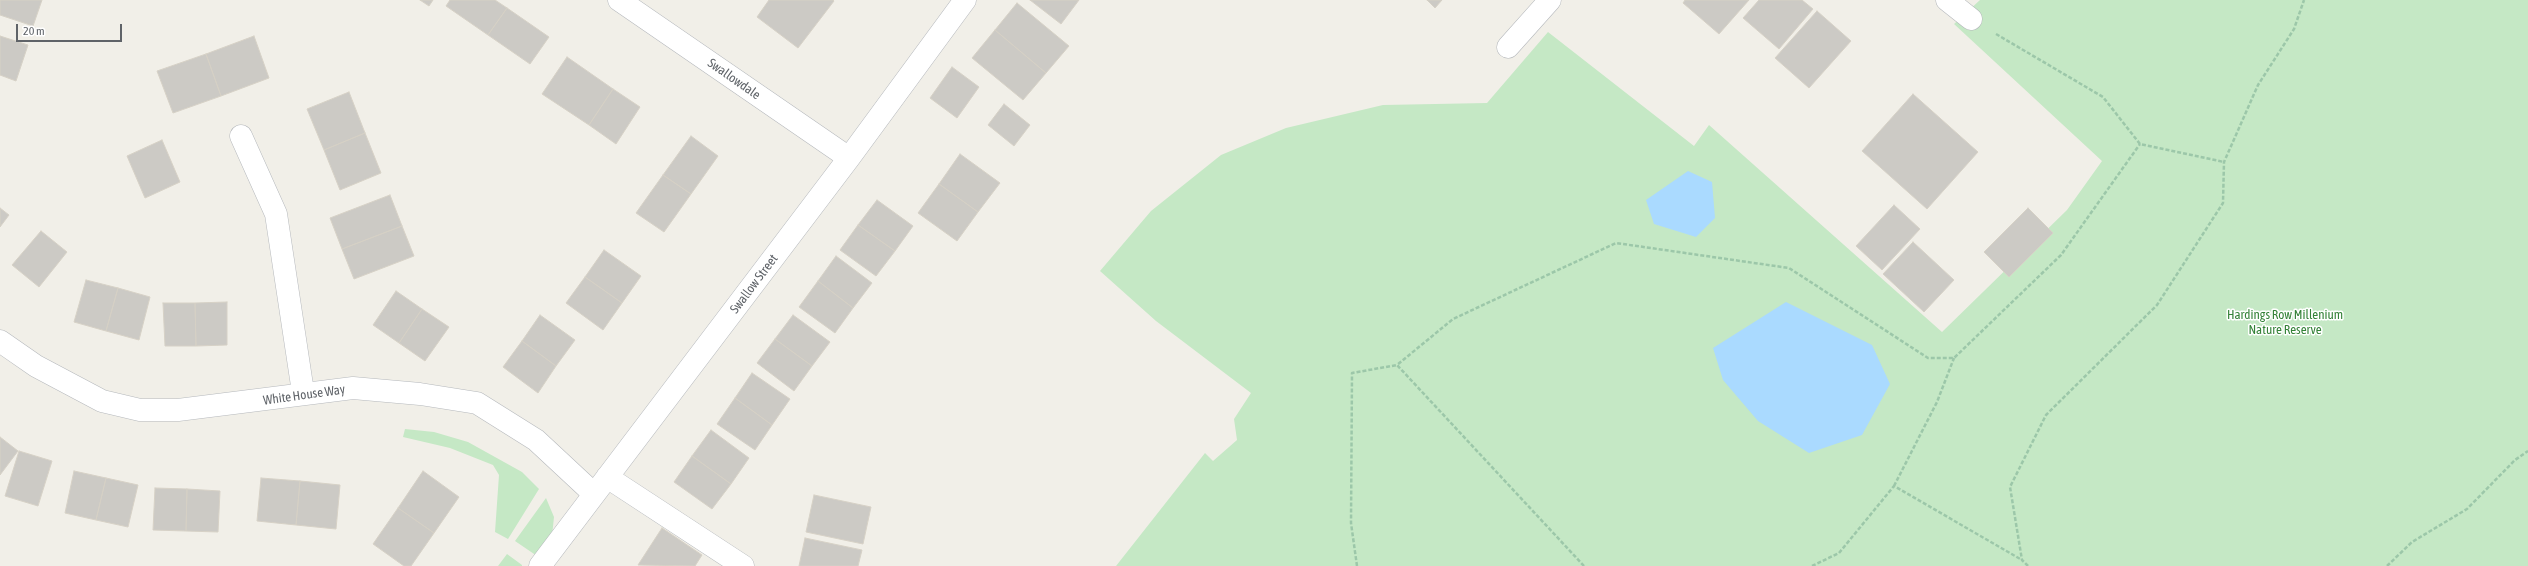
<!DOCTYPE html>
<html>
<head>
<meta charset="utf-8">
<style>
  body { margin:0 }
  #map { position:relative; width:2528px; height:566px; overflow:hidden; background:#f1efe8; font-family:"Asap Condensed",sans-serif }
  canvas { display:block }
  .scale { position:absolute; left:16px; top:24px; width:106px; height:18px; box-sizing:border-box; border:2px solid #5f6368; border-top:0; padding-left:5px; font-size:12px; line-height:14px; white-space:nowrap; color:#5f6368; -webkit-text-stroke:3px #fff; paint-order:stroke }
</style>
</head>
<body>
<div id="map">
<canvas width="2528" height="566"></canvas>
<div class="scale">20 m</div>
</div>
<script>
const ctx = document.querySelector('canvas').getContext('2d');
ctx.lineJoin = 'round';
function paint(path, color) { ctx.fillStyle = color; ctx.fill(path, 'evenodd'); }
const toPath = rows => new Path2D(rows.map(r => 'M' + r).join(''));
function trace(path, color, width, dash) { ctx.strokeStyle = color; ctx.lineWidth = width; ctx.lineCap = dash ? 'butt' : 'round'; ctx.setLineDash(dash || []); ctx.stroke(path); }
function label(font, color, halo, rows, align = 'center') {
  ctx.font = font + ' "Asap Condensed",sans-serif'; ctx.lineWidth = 3; ctx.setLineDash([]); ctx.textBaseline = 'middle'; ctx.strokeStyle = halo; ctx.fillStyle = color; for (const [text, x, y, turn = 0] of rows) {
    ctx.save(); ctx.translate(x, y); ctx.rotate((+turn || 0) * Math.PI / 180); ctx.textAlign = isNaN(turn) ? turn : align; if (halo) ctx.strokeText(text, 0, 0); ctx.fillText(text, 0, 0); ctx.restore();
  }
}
const green = toPath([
  [1980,0,2528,0,2528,566,1116,566,1205,453,1213,461,1237,440,1234,419,1251,393,1156,321,1100,271,1151,211,1221,155,1286,128,1383,105,1487,103,1548,32,1694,146,1709,125,1942,332,2067,210,2102,161,1954,24],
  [405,429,434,432,468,442,522,472,539,489,508,539,495,532,499,475,493,465,450,448,403,437],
  [546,498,554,517,552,536,537,556,515,541],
  [507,554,522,565,522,566,498,566]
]);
const water = toPath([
  [1688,171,1712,182,1715,218,1696,237,1654,224,1646,200],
  [1786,302,1872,345,1890,384,1862,435,1809,453,1758,421,1723,380,1713,348]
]);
const building = toPath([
  [0,0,42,0,33,26,0,15,0,0],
  [420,0,433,0,429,6,420,0],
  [450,0,495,0,507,8,488,35,446,6,450,0],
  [769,0,833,0,834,1,798,48,757,17,769,0],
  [1030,0,1079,0,1061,24,1030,0],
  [1427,0,1442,0,1435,8,1427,0],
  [1685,0,1749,0,1719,34,1683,3,1685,0],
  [1759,0,1802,0,1813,9,1779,49,1743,18,1759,0],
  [1017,3,1069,46,1046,73,995,30,1017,3],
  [507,8,549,37,530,64,488,35,507,8],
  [1817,11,1851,41,1809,88,1775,58,1817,11],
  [995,30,1046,73,1023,100,972,58,995,30],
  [0,36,28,45,16,81,0,75,0,36],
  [254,36,269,78,221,96,206,54,254,36],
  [206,54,221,96,173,113,157,71,206,54],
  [567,57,613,89,589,125,542,94,567,57],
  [952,67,979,87,957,118,930,98,952,67],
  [613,89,640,107,616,144,589,125,613,89],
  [349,92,365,133,324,150,307,109,349,92],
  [1913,94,1978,152,1927,209,1862,151,1913,94],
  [1004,104,1030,125,1014,146,988,125,1004,104],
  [365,133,381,173,340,190,324,150,365,133],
  [691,136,718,156,691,194,663,175,691,136],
  [162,140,180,182,145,198,127,156,162,140],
  [960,154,1000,183,978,212,939,184,960,154],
  [663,175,691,194,664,232,636,213,663,175],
  [939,184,978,212,957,241,918,213,939,184],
  [390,195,402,226,342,249,330,218,390,195],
  [877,200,913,226,895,251,858,225,877,200],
  [1894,205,1920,229,1882,270,1856,246,1894,205],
  [0,208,9,215,0,227,0,208],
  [2028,208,2053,233,2009,277,1984,252,2028,208],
  [858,225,895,251,876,276,840,250,858,225],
  [402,226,414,256,354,279,342,249,402,226],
  [41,231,67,252,39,287,12,265,41,231],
  [1913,242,1954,280,1924,312,1883,274,1913,242],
  [604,250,641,276,622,303,585,277,604,250],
  [836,256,872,283,853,308,818,281,836,256],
  [585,277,622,303,603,330,566,303,585,277],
  [86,280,118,288,106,331,74,322,86,280],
  [818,281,853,308,835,333,799,307,818,281],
  [118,288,150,297,139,340,106,331,118,288],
  [396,291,422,309,399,343,373,325,396,291],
  [227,302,227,345,196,346,195,303,227,302],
  [163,303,195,303,196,346,165,346,163,303],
  [422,309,449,327,425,361,399,343,422,309],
  [540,315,575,340,556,366,522,341,540,315],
  [793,315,830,342,812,366,775,339,793,315],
  [775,339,812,366,794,391,757,363,775,339],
  [522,341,556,366,538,393,503,367,522,341],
  [752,373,790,399,772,425,735,398,752,373],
  [735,398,772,425,755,450,717,424,735,398],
  [711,430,749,458,731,484,692,456,711,430],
  [0,437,18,451,0,475,0,437],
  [19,451,52,461,38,506,5,496,19,451],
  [692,456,731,484,712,509,674,482,692,456],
  [74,471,106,478,96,520,65,513,74,471],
  [423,471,459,497,434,533,398,508,423,471],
  [106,478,138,485,128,527,96,520,106,478],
  [261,478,300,481,296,525,257,521,261,478],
  [300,481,340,485,336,529,296,525,300,481],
  [155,488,187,489,186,531,153,530,155,488],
  [187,489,220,491,218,532,186,531,187,489],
  [814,495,871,507,863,544,806,532,814,495],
  [398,508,434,533,411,566,404,566,373,544,398,508],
  [662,528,702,555,695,566,638,565,662,528],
  [805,538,862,550,858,566,799,566,805,538]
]);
const path = toPath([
  [1996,34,2103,97,2140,144,2224,162],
  [1894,486,1937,402,1954,358],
  [1357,566,1351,523,1352,373,1397,365],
  [1584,566,1397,365,1453,319,1616,243,1789,268,1928,358,1954,358,2061,255,2140,144],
  [1812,566,1839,553,1894,486,2022,560],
  [2028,566,2022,560,2010,487,2046,415,2157,305,2223,203,2224,162,2258,85,2294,29,2304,0],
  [2387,566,2412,542,2467,509,2515,460,2528,451]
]);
const minor = toPath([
  [619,0,849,158],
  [1947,0,1971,19],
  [1508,47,1550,0],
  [241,136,276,214,303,392],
  [0,341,36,366,102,401,140,410,178,410,353,388,420,394,477,403,536,440,594,494],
  [607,477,743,566],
  [540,566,849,158,965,0]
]);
const streetNames = [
  ["Swallowdale",734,79,35],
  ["Swallow Street",754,284,-53],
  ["White House Way",304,395,-8]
];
const parkNames = [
  ["Hardings Row Millenium",2285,315],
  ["Nature Reserve",2285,330]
];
paint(green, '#c5e8c5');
paint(water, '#aadaff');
paint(building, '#cccac5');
trace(building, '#d6d1c6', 1);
trace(minor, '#b5b8bc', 23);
trace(path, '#9cc7a9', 2.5, [4, 2]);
trace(minor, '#fff', 22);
label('13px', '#5f6368', '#fff', streetNames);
label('13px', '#348238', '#fff', parkNames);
</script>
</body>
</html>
